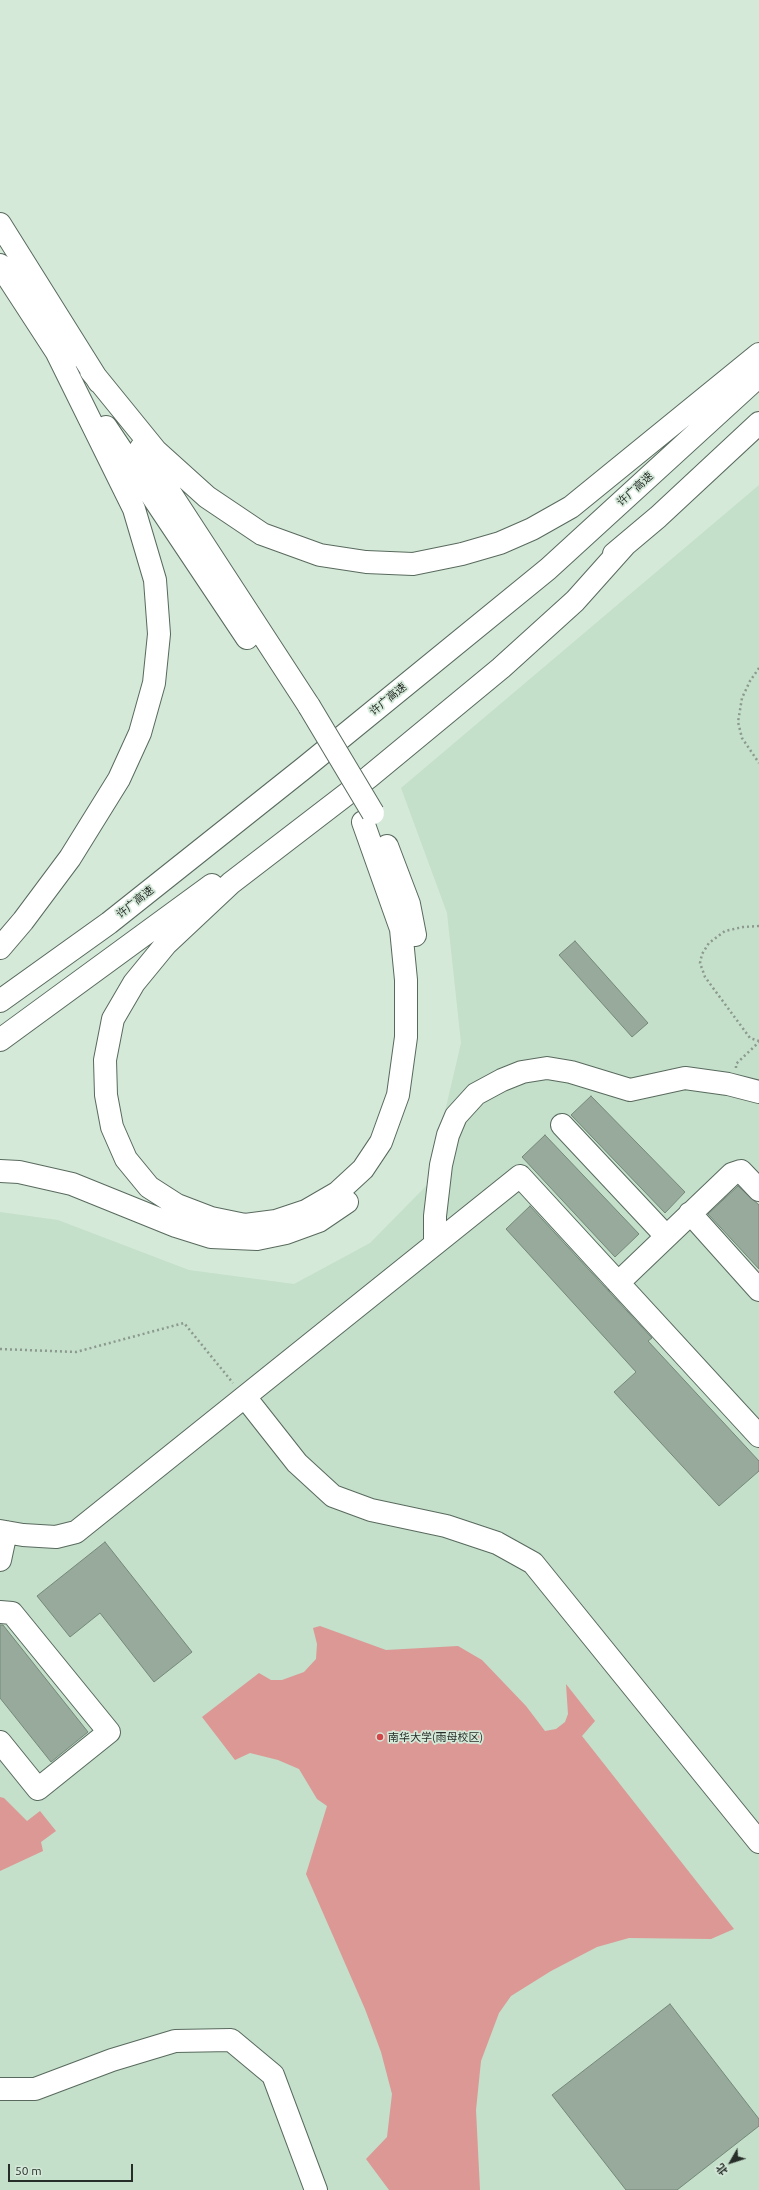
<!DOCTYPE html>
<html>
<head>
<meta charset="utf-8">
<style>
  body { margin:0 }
  #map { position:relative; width:759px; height:2190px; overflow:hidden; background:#d5e9d9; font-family:Ubuntu,"Noto Sans SC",sans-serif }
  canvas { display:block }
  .north { position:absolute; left:711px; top:2142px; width:40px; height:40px; -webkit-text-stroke:3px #d5e9d9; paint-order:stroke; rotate:231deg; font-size:11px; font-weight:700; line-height:16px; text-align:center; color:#272e29 }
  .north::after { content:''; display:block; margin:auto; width:14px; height:18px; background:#272e29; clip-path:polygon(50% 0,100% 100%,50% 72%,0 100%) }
  .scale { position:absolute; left:8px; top:2164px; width:125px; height:18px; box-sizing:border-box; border:2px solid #272e29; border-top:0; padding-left:5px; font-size:12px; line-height:14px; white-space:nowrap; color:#272e29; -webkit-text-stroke:3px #d5e9d9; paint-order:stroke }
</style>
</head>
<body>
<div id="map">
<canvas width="759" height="2190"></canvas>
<div class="north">北</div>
<div class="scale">50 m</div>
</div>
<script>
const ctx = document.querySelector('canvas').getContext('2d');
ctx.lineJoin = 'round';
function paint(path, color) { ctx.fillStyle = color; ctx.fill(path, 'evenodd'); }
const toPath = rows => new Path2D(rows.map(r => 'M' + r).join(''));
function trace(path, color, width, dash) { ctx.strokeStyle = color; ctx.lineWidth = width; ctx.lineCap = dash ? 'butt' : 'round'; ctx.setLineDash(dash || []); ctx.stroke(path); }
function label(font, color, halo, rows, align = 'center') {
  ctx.font = font + ' Ubuntu,"Noto Sans SC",sans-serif'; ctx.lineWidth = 3.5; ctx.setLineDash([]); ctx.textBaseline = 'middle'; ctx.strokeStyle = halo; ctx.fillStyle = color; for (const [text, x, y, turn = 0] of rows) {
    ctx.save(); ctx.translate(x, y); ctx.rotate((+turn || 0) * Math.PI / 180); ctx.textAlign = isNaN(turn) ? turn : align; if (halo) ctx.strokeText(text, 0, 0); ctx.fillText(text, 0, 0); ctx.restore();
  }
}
const built = toPath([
  [759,485,759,2190,0,2190,0,1212,58,1220,189,1270,294,1284,370,1243,428,1184,461,1043,447,913,401,788]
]);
const water = toPath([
  [320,1626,386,1650,458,1646,482,1660,526,1706,545,1731,556,1729,565,1722,568,1714,566,1684,595,1721,582,1736,734,1929,711,1939,629,1938,597,1947,551,1971,511,1996,499,2013,481,2061,476,2110,480,2190,389,2190,366,2159,387,2137,392,2094,381,2052,365,2009,306,1874,327,1806,317,1799,299,1769,278,1760,250,1753,235,1760,202,1717,259,1673,271,1680,282,1680,304,1672,316,1659,317,1644,313,1628],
  [0,1797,4,1798,27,1821,40,1811,56,1831,41,1842,43,1851,0,1871]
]);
const building = toPath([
  [575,941,648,1023,632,1037,559,955,575,941],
  [591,1096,685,1192,665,1213,571,1115,591,1096],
  [545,1135,639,1234,615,1257,522,1157,545,1135],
  [738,1186,759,1205,759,1269,708,1214,738,1186],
  [530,1206,652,1338,648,1341,759,1461,759,1471,719,1506,614,1392,636,1372,506,1229,530,1206],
  [105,1542,192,1652,154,1682,100,1613,70,1637,37,1596,105,1542],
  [0,1625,3,1625,88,1732,51,1762,0,1698,0,1625],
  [670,2004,759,2119,759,2126,677,2190,626,2190,552,2095,670,2004]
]);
const path = toPath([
  [759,668,750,681,742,698,738,722,742,738,759,763],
  [759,926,743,927,725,931,709,943,702,954,700,963,705,977,750,1038,759,1041],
  [736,1068,736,1064,759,1042],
  [0,1349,76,1352,184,1323,233,1383]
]);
const minor = toPath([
  [562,1125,666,1236],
  [690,1213,759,1290],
  [435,1244,435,1216,441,1165,448,1135,456,1116,476,1094,502,1080,522,1072,547,1068,571,1072,630,1090,685,1078,728,1084,759,1092],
  [618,1283,732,1174,741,1171,759,1190],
  [245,1397,297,1463,333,1496,371,1510,446,1526,497,1543,533,1563,759,1842],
  [0,1531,23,1535,56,1537,76,1532,520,1176,759,1436],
  [0,1560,6,1532],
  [0,1612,12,1613,109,1732,38,1789,0,1742],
  [0,2089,35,2089,112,2060,175,2041,231,2040,273,2075,316,2190]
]);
const highway = toPath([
  [0,224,99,382],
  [0,265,65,365],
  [91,371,156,451,207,497,262,534,320,555,366,562,413,564,462,554,500,543,532,529,571,507,759,354],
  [106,427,247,638],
  [141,448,309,706],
  [614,554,658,517,759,423],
  [363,822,401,929,406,980,406,1037,398,1095,381,1142,363,1169,337,1193,306,1211,276,1221,245,1225,211,1218,177,1205,149,1187,126,1159,112,1127,106,1095,105,1060,113,1019,134,983,166,944,231,883,369,777,501,668,575,601,625,545],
  [387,846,409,904,415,935],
  [0,948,23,921,70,858,119,779,140,733,154,683,159,634,155,580,134,509,57,353],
  [0,1001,109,923,304,768,548,569,759,376],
  [0,1040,212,885],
  [0,1171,19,1172,72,1184,176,1226,211,1237,257,1239,286,1233,319,1221,347,1202]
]);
const highwayBridge = toPath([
  [309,706,373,813]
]);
const markers = [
  [380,1737,4,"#d5464b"]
];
const streetNames = [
  ["许广高速",635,489,-42],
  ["许广高速",388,699,-39],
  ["许广高速",135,902,-38]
];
const poiNames = [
  ["南华大学(雨母校区)",388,1737]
];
paint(built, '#c4dfca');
paint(water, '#dc9894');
paint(building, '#97aa9c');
trace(building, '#76897b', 1);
trace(minor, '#586a5d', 24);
trace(highway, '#586a5d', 24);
trace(path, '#8b998e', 2.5, [2, 3]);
trace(minor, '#fff', 22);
trace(highway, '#fff', 22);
trace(highwayBridge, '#586a5d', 24, []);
trace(highwayBridge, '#fff', 22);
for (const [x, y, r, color] of markers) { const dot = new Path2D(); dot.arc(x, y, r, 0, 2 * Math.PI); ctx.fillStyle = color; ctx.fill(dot); trace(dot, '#d5e9d9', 1.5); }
label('11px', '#272e29', '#d5e9d9', streetNames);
label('11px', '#272e29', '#d5e9d9', poiNames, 'left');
</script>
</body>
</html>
